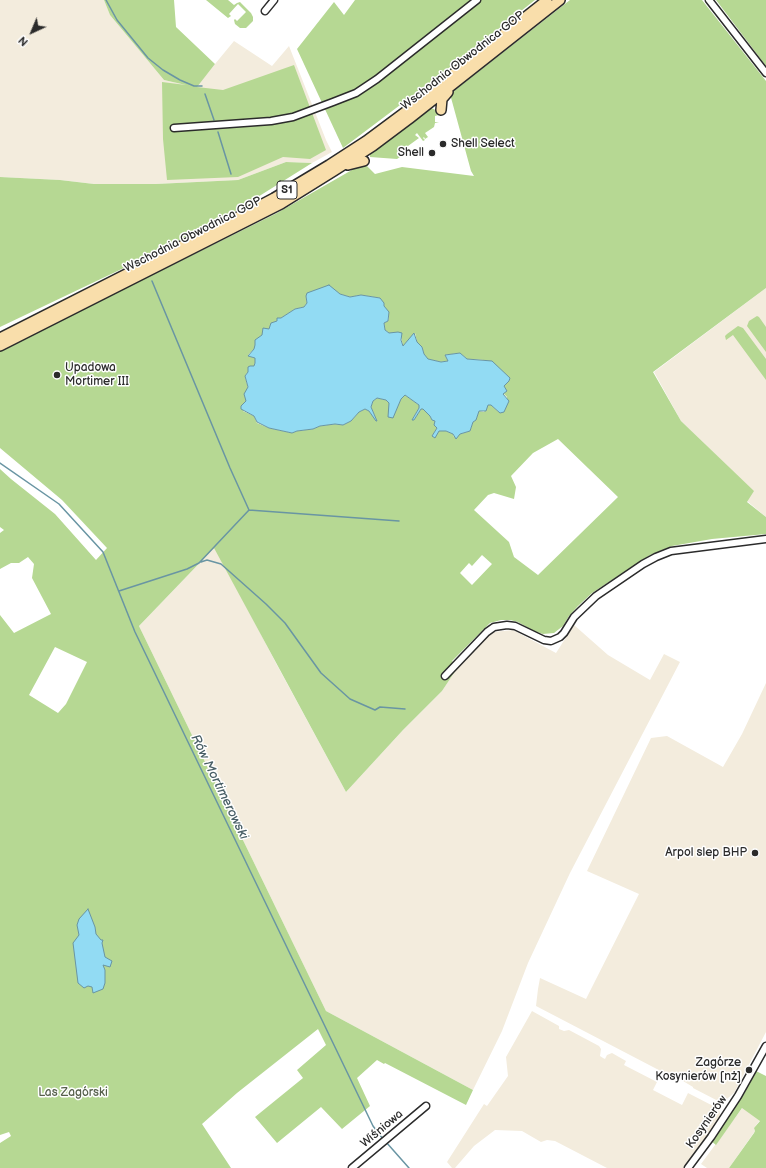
<!DOCTYPE html>
<html>
<head>
<meta charset="utf-8">
<style>
  body { margin:0 }
  #map { position:relative; width:766px; height:1168px; overflow:hidden; background:#fff; font-family:"Balsamiq Sans",sans-serif }
  canvas { display:block }
  .north { position:absolute; left:12px; top:12px; width:40px; height:40px; -webkit-text-stroke:3px #fff; paint-order:stroke; rotate:224deg; font-size:11px; font-weight:700; line-height:16px; text-align:center; color:#2b2b2b }
  .north::after { content:''; display:block; margin:auto; width:14px; height:18px; background:#2b2b2b; clip-path:polygon(50% 0,100% 100%,50% 72%,0 100%) }
</style>
</head>
<body>
<div id="map">
<canvas width="766" height="1168"></canvas>
<div class="north">N</div>
</div>
<script>
const ctx = document.querySelector('canvas').getContext('2d');
ctx.lineJoin = 'round';
function paint(path, color) { ctx.fillStyle = color; ctx.fill(path, 'evenodd'); }
const toPath = rows => new Path2D(rows.map(r => 'M' + r).join(''));
function trace(path, color, width, dash) { ctx.strokeStyle = color; ctx.lineWidth = width; ctx.lineCap = dash ? 'butt' : 'round'; ctx.setLineDash(dash || []); ctx.stroke(path); }
function label(font, color, halo, rows, align = 'center') {
  ctx.font = font + ' "Balsamiq Sans",sans-serif'; ctx.lineWidth = 3; ctx.setLineDash([]); ctx.textBaseline = 'middle'; ctx.strokeStyle = halo; ctx.fillStyle = color; for (const [text, x, y, turn = 0] of rows) {
    ctx.save(); ctx.translate(x, y); ctx.rotate((+turn || 0) * Math.PI / 180); ctx.textAlign = isNaN(turn) ? turn : align; if (halo) ctx.strokeText(text, 0, 0); ctx.fillText(text, 0, 0); ctx.restore();
  }
}
const built = toPath([
  [0,0,104,0,110,15,164,80,196,87,234,41,272,66,289,46,326,140,332,152,312,163,286,162,238,180,156,184,94,184,60,180,0,177],
  [766,288,766,517,747,501,753,491,681,421,654,372],
  [215,547,277,665,346,792,403,730,442,691,458,667,477,646,493,632,513,630,556,653,574,625,608,655,650,680,664,654,680,662,570,873,528,963,502,1031,473,1090,326,1011,139,626],
  [766,683,766,1032,734,1093,722,1103,693,1088,693,1087,683,1081,677,1078,676,1079,536,1006,538,989,540,978,586,999,639,894,587,871,651,738,667,736,723,767,742,734],
  [532,1011,559,1026,559,1029,564,1031,569,1030,599,1046,601,1049,600,1056,603,1058,605,1059,607,1055,612,1053,626,1061,624,1065,657,1082,653,1090,682,1105,688,1093,719,1109,721,1118,684,1168,607,1168,555,1141,547,1140,541,1142,522,1131,495,1130,474,1146,455,1168,452,1168,447,1162,484,1104,487,1106,508,1076,506,1057],
  [743,1107,760,1120,754,1128,755,1131,729,1168,707,1168,701,1164]
]);
const green = toPath([
  [104,0,174,0,176,27,215,64,197,87,223,90,294,65,326,150,310,159,283,157,238,177,167,180,163,139,162,82,186,85,164,80,110,15],
  [206,0,228,0,234,5,237,3,240,2,251,13,253,17,253,21,246,28,240,28,235,24,234,20,235,19,237,21,246,12,238,4,229,14,231,16,228,18],
  [355,0,535,0,436,78,343,148,297,49,334,2,344,15],
  [570,0,702,0,766,81,766,288,653,372,681,421,754,491,747,502,766,517,766,534,712,539,672,546,650,555,592,593,578,606,569,616,563,626,554,633,543,634,534,631,518,622,510,620,501,620,490,623,452,661,458,667,442,691,403,730,346,792,214,548,139,626,326,1011,473,1090,466,1105,385,1063,384,1064,377,1060,357,1078,370,1106,342,1129,321,1107,277,1143,255,1117,303,1078,297,1070,326,1045,318,1029,237,1093,202,1124,231,1168,0,1168,0,1143,11,1136,9,1132,0,1135,0,615,14,633,51,614,32,578,34,564,28,557,19,563,11,563,0,569,0,533,4,530,0,527,0,469,11,479,55,514,96,560,107,548,62,500,0,448,0,351,277,213,364,163,375,174,402,167,474,176,471,171,450,94],
  [334,290,340,294,350,297,361,295,380,298,389,317,388,321,384,323,385,330,389,333,393,333,401,336,403,346,415,333,417,342,422,347,424,354,427,359,441,362,448,361,445,355,460,353,467,359,484,360,494,365,510,378,509,381,503,386,505,392,503,393,507,397,500,413,491,405,488,405,484,412,479,411,477,415,477,418,473,422,470,431,460,434,454,437,453,434,446,431,439,431,432,436,437,428,435,421,432,420,430,416,423,409,421,409,414,420,413,418,419,408,419,405,405,395,401,399,394,413,389,417,389,403,386,400,377,398,373,401,371,407,377,421,369,411,365,409,359,412,351,421,343,425,335,424,320,426,313,429,297,431,292,433,269,428,257,423,254,416,243,411,246,401,248,388,245,376,248,372,248,369,254,366,255,363,255,358,248,356,249,354,254,349,262,335,270,328,271,324,275,322,295,309,304,307,307,303,306,296],
  [558,439,618,497,538,575,514,557,509,542,474,510,488,495,494,493,514,499,516,487,511,476,533,453],
  [482,555,492,564,472,585,460,573,469,563,472,566],
  [55,647,87,662,66,704,58,713,29,695],
  [716,0,766,0,766,66],
  [430,108,434,109,438,113,439,115,435,116,435,122,439,122,435,123,434,127,425,133,428,137,425,139,424,137,423,138,425,140,423,141,417,133,415,135,419,138,397,154,400,157,397,159,370,157,370,153],
  [286,162,312,163,237,210,149,256,0,327,0,177,60,180,94,184,156,184,238,180],
  [757,316,759,317,766,327,766,352,747,326,749,321],
  [738,326,743,328,766,359,766,380,733,335,726,340,725,336,727,334],
  [756,1071,766,1076,766,1168,729,1168,754,1133,755,1131,754,1128,760,1121,742,1108,716,1145,711,1141,744,1094]
]);
const water = toPath([
  [329,285,340,294,350,297,361,295,380,298,384,303,384,306,389,312,388,321,384,323,385,330,389,333,398,332,402,333,401,340,403,346,414,333,417,342,422,347,424,354,428,359,441,362,448,361,445,355,460,353,467,359,492,361,510,378,509,381,504,386,507,391,503,394,509,401,504,412,500,413,491,405,488,405,486,411,479,411,476,420,473,422,470,431,460,434,456,439,453,434,446,431,439,431,435,438,432,436,437,428,434,425,435,421,432,420,430,416,423,409,421,409,414,420,412,420,419,408,419,405,405,395,401,399,393,418,388,417,389,403,386,400,377,398,373,401,371,407,377,421,376,421,369,411,365,409,359,412,351,421,343,425,335,424,320,426,313,429,297,431,292,433,269,428,257,422,254,416,241,409,241,406,246,401,244,394,248,387,245,376,248,372,248,367,250,366,254,366,255,363,255,358,248,356,254,349,255,345,255,340,262,335,263,328,269,329,271,323,277,321,277,318,281,318,295,309,304,307,307,303,306,296,307,293,329,285],
  [88,909,95,927,96,934,101,940,103,940,102,943,105,957,112,961,110,967,103,965,105,970,105,983,103,989,93,993,92,987,88,986,84,988,78,983,73,943,79,935,77,925,79,919,88,909]
]);
const stream = toPath([
  [106,0,117,20,148,58,163,70,180,80,194,86,202,86],
  [205,94,214,120],
  [218,132,231,174],
  [152,281,230,468,249,510],
  [0,463,59,504,103,552,135,632,373,1126,383,1139],
  [201,562,207,560,221,564,266,604,285,623,321,673,350,699,375,710,380,707,405,709],
  [119,591,187,569,199,563,249,510,399,521],
  [386,1142,409,1168]
]);
const minor = toPath([
  [709,0,766,73],
  [265,11,274,0],
  [174,128,271,121,293,117,333,102,356,93,377,79,477,0],
  [445,676,487,632,494,627,507,625,515,626,544,640,551,641,560,637,564,633,574,617,596,596,643,564,656,557,671,551,766,539],
  [352,1168,426,1106],
  [688,1168,711,1137,738,1096,766,1046]
]);
const highway = toPath([
  [441,110,442,99,448,92],
  [348,165,364,161],
  [0,338,219,227,274,198,329,165,366,141,405,112,547,0],
  [0,346,281,204,334,171,373,146,409,119,560,0]
]);
const markers = [
  [443,144,4,"#2b2b2b"],
  [432,153,4,"#2b2b2b"],
  [57,375,4,"#2b2b2b"],
  [755,853,4,"#2b2b2b"],
  [749,1070,4,"#2b2b2b"]
];
const shields = [
  [287,190,20]
];
const shieldNames = [
  ["S1",287,190]
];
const streetNames = [
  ["Wschodnia Obwodnica GOP",463,61,-38],
  ["Wschodnia Obwodnica GOP",193,235,-27],
  ["Kosynierów",707,1122,-55],
  ["Wiśniowa",382,1129,-40]
];
const poiNames = [
  ["Shell Select",451,144,"left"],
  ["Shell",424,153],
  ["Upadowa",65,368,"left"],
  ["Mortimer III",65,382,"left"],
  ["Arpol slep BHP",747,853],
  ["Zagórze",741,1063],
  ["Kosynierów [nż]",741,1077]
];
const parkNames = [
  ["Las Zagórski",73,1093]
];
const waterNames = [
  ["Rów Mortimerowski",219,787,64]
];
paint(built, '#f3ecdd');
paint(green, '#b6d893');
paint(water, '#92dbf3');
trace(water, '#6995a3', 1);
trace(stream, '#6995a3', 1.5);
trace(minor, '#2b2b2b', 9);
trace(highway, '#2b2b2b', 12);
trace(minor, '#fff', 6);
trace(highway, '#f9deab', 9);
for (const [x, y, r, color] of markers) { const dot = new Path2D(); dot.arc(x, y, r, 0, 2 * Math.PI); ctx.fillStyle = color; ctx.fill(dot); trace(dot, '#fff', 1.5); }
for (const [x, y, w] of shields) { const box = new Path2D(); box.roundRect(x - w / 2, y - 9, w, 18, 3); ctx.fillStyle = '#fff'; ctx.fill(box); trace(box, '#2b2b2b', 1); }
label('bold 11px', '#2b2b2b', null, shieldNames);
label('12px', '#2b2b2b', '#fff', streetNames);
label('12px', '#2b2b2b', '#fff', poiNames, 'right');
label('12px', '#555f4a', '#fff', parkNames);
label('italic 13px', '#4a6067', '#fff', waterNames);
</script>
</body>
</html>
